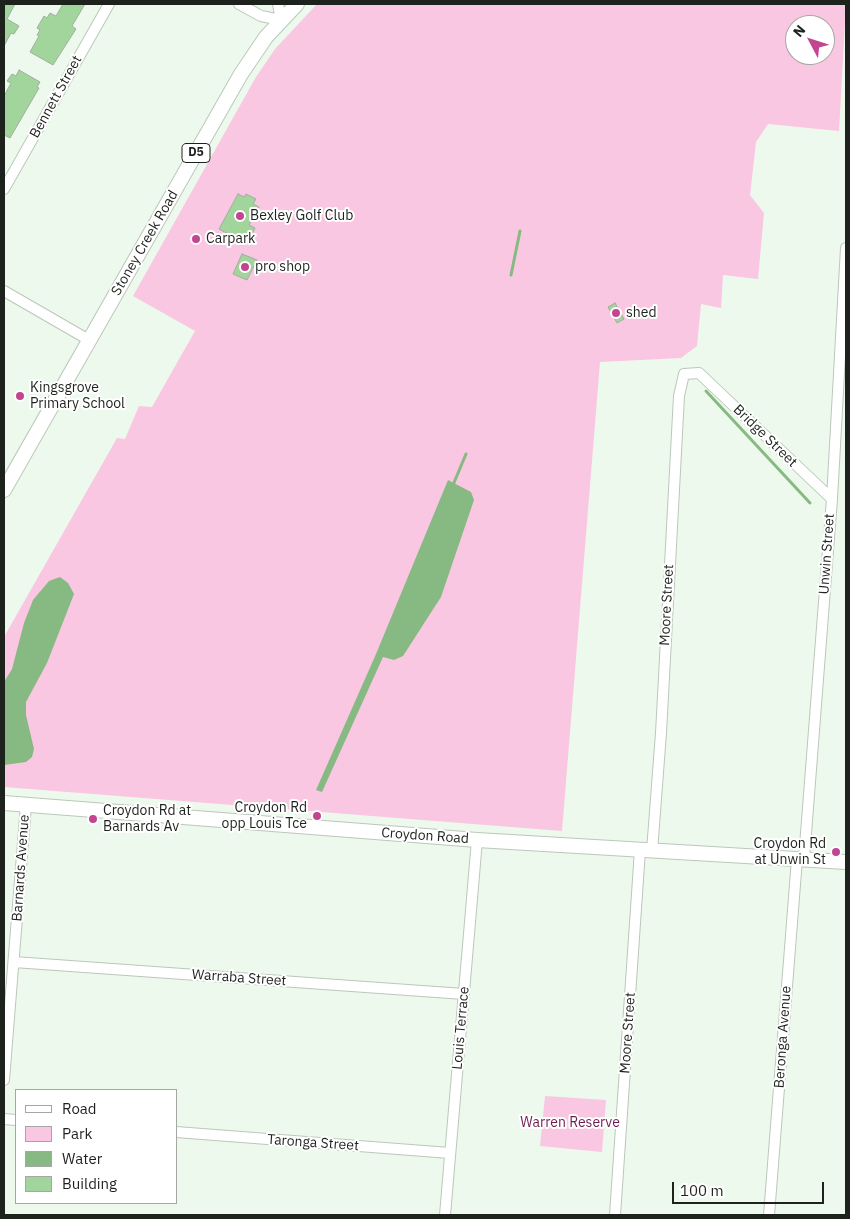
<!DOCTYPE html>
<html>
<head>
<meta charset="utf-8">
<style>
  body { margin:0 }
  #map { position:relative; width:850px; height:1219px; overflow:hidden; background:#eef9ed; font-family:"IBM Plex Sans",sans-serif }
  canvas { display:block }
  .frame { position:absolute; inset:0; border:5px solid #1e221d; pointer-events:none }
  .legend { position:absolute; left:15px; top:1089px; width:162px; height:115px; box-sizing:border-box; background:#fff; border:1px solid #a5a7a5; margin:0; padding:6px 9px; list-style:none; font-size:15px; color:#1e221d }
  .legend li { display:flex; align-items:center; gap:10px; height:25px }
  .legend b { width:25px; border:1px solid #a5a7a5 }
  .north { position:absolute; left:785px; top:15px; width:50px; height:50px; box-sizing:border-box; background:#fff; border:1px solid #a5a7a5; border-radius:50%; rotate:310deg; font-size:14px; font-weight:700; line-height:20px; text-align:center; color:#1e221d }
  .north::after { content:''; display:block; margin:auto; width:18px; height:22px; background:#c34592; clip-path:polygon(50% 0,100% 100%,50% 72%,0 100%) }
  .scale { position:absolute; left:672px; top:1182px; width:152px; height:22px; box-sizing:border-box; border:2px solid #1e221d; border-top:0; padding-left:6px; font-size:15px; line-height:18px; white-space:nowrap; color:#1e221d; -webkit-text-stroke:4px #fff; paint-order:stroke }
</style>
</head>
<body>
<div id="map">
<canvas width="850" height="1219"></canvas>
<div class="frame"></div>
<ul class="legend">
<li><b style="height:6px;background:#fff"></b>Road</li>
<li><b style="height:14px;background:#f9c7e1"></b>Park</li>
<li><b style="height:14px;background:#87ba82"></b>Water</li>
<li><b style="height:14px;background:#a1d59b"></b>Building</li>
</ul>
<div class="north">N</div>
<div class="scale">100 m</div>
</div>
<script>
const ctx = document.querySelector('canvas').getContext('2d');
ctx.lineJoin = 'round';
function paint(path, color) { ctx.fillStyle = color; ctx.fill(path, 'evenodd'); }
const toPath = rows => new Path2D(rows.map(r => 'M' + r).join(''));
function trace(path, color, width, dash) { ctx.strokeStyle = color; ctx.lineWidth = width; ctx.lineCap = dash ? 'butt' : 'round'; ctx.setLineDash(dash || []); ctx.stroke(path); }
function label(font, color, halo, rows, align = 'center') {
  ctx.font = font + ' "IBM Plex Sans",sans-serif'; ctx.lineWidth = 4; ctx.setLineDash([]); ctx.textBaseline = 'middle'; ctx.strokeStyle = halo; ctx.fillStyle = color; for (const [text, x, y, turn = 0] of rows) {
    ctx.save(); ctx.translate(x, y); ctx.rotate((+turn || 0) * Math.PI / 180); ctx.textAlign = isNaN(turn) ? turn : align; if (halo) ctx.strokeText(text, 0, 0); ctx.fillText(text, 0, 0); ctx.restore();
  }
}
const green = toPath([
  [317,4,846,4,839,131,768,124,756,142,750,195,764,213,758,279,723,275,721,308,701,304,697,346,681,358,600,362,562,831,4,787,4,637,117,438,125,439,139,406,152,407,195,331,133,296,256,77,275,49],
  [795,25,825,25,825,55,795,55],
  [545,1096,606,1100,602,1152,540,1146]
]);
const water = toPath([
  [448,480,471,492,474,500,441,597,403,656,394,660,383,657,322,792,316,790,376,654],
  [60,577,68,583,74,594,47,663,26,702,26,715,34,749,32,757,26,762,4,765,4,682,12,669,24,623,33,600,49,581]
]);
const stream = toPath([
  [511,275,520,231],
  [706,391,810,503],
  [453,485,466,454]
]);
const building = toPath([
  [4,4,15,4,7,19,19,26,14,34,11,33,4,46,4,4],
  [63,4,85,4,72,26,76,29,53,65,30,52,39,36,37,35,40,30,37,28,44,16,47,18,50,13,56,16,63,4],
  [19,70,40,82,37,87,39,88,10,138,4,135,4,96,11,83,7,81,12,74,16,76,19,70],
  [238,194,244,197,246,194,256,199,253,204,259,207,249,225,255,228,247,244,219,229,238,194],
  [242,254,257,260,247,280,233,274,242,254],
  [615,303,624,319,617,323,608,307,615,303]
]);
const minor = toPath([
  [239,4,261,16,281,20,278,4],
  [4,189,109,4],
  [4,291,89,340],
  [652,851,661,733,679,396,684,374,699,373,832,499],
  [804,859,832,499,846,248],
  [14,962,464,994],
  [4,1080,26,805],
  [4,1119,16,1120],
  [176,1132,450,1153],
  [445,1215,477,840],
  [615,1215,640,850],
  [769,1215,797,859]
]);
const major = toPath([
  [4,490,241,74,266,37,297,4],
  [4,803,477,840,846,862]
]);
const markers = [
  [240,216,5,"#c34592"],
  [196,239,5,"#c34592"],
  [245,267,5,"#c34592"],
  [616,313,5,"#c34592"],
  [20,396,5,"#c34592"],
  [317,816,5,"#c34592"],
  [93,819,5,"#c34592"],
  [836,852,5,"#c34592"]
];
const shields = [
  [196,153,28]
];
const shieldNames = [
  ["D5",196,153]
];
const streetNames = [
  ["Bennett Street",56,97,-61],
  ["Stoney Creek Road",145,243,-60],
  ["Bridge Street",765,436,44],
  ["Unwin Street",827,554,-86],
  ["Moore Street",667,605,-87],
  ["Croydon Road",425,836,4],
  ["Barnards Avenue",21,868,-86],
  ["Warraba Street",239,978,4],
  ["Louis Terrace",461,1028,-85],
  ["Moore Street",628,1033,-86],
  ["Beronga Avenue",783,1037,-86],
  ["Taronga Street",313,1143,4]
];
const poiNames = [
  ["Bexley Golf Club",250,216],
  ["Carpark",206,239],
  ["pro shop",255,267],
  ["shed",626,313],
  ["Kingsgrove",30,388],
  ["Primary School",30,404],
  ["Croydon Rd",307,808,"right"],
  ["opp Louis Tce",307,824,"right"],
  ["Croydon Rd at",103,811],
  ["Barnards Av",103,827],
  ["Croydon Rd",826,844,"right"],
  ["at Unwin St",826,860,"right"]
];
const parkNames = [
  ["Warren Reserve",570,1123]
];
paint(green, '#f9c7e1');
paint(water, '#87ba82');
trace(stream, '#87ba82', 3);
paint(building, '#a1d59b');
trace(building, '#a3ada1', 1);
trace(minor, '#bcc7bb', 12);
trace(major, '#bcc7bb', 16);
trace(minor, '#fff', 10);
trace(major, '#fff', 14);
for (const [x, y, r, color] of markers) { const dot = new Path2D(); dot.arc(x, y, r, 0, 2 * Math.PI); ctx.fillStyle = color; ctx.fill(dot); trace(dot, '#fff', 2); }
for (const [x, y, w] of shields) { const box = new Path2D(); box.roundRect(x - w / 2, y - 9.5, w, 19, 4); ctx.fillStyle = '#fff'; ctx.fill(box); trace(box, '#1e221d', 1); }
label('bold 12px', '#1e221d', null, shieldNames);
label('14px', '#1e221d', '#fff', streetNames);
label('14px', '#1e221d', '#fff', poiNames, 'left');
label('14px', '#6e1e50', '#fff', parkNames);
</script>
</body>
</html>
